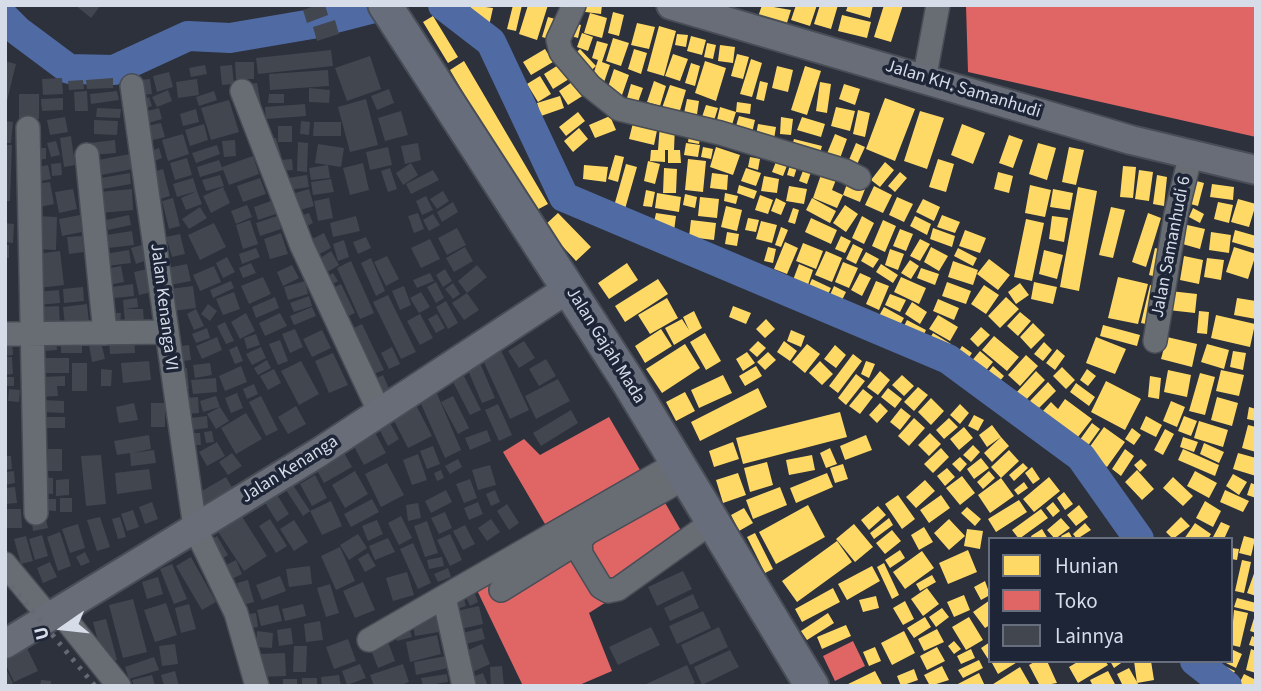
<!DOCTYPE html>
<html>
<head>
<meta charset="utf-8">
<style>
  body { margin:0 }
  #map { position:relative; width:1261px; height:691px; overflow:hidden; background:#2c313c; font-family:"Source Sans 3",sans-serif }
  canvas { display:block }
  .frame { position:absolute; inset:0; border:7px solid #d6dde9; pointer-events:none }
  .legend { position:absolute; left:988px; top:537px; width:245px; height:126px; box-sizing:border-box; background:#1d2537; border:2px solid #676f7e; margin:0; padding:9px 12px; list-style:none; font-size:21px; color:#d6dde9 }
  .legend li { display:flex; align-items:center; gap:14px; height:35px }
  .legend b { width:35px; border:2px solid #676f7e }
  .north { position:absolute; left:28px; top:593px; width:70px; height:70px; -webkit-text-stroke:5px #1d2537; paint-order:stroke; rotate:256deg; font-size:19px; font-weight:700; line-height:28px; text-align:center; color:#d6dde9 }
  .north::after { content:''; display:block; margin:auto; width:24px; height:32px; background:#d6dde9; clip-path:polygon(50% 0,100% 100%,50% 72%,0 100%) }
</style>
</head>
<body>
<div id="map">
<canvas width="1261" height="691"></canvas>
<div class="frame"></div>
<ul class="legend">
<li><b style="height:19px;background:#ffd966"></b>Hunian</li>
<li><b style="height:19px;background:#e06666"></b>Toko</li>
<li><b style="height:19px;background:#42464f"></b>Lainnya</li>
</ul>
<div class="north">U</div>
</div>
<script>
const ctx = document.querySelector('canvas').getContext('2d');
ctx.lineJoin = 'round';
function paint(path, color) { ctx.fillStyle = color; ctx.fill(path, 'evenodd'); }
const toPath = rows => new Path2D(rows.map(r => 'M' + r).join(''));
function trace(path, color, width, dash) { ctx.strokeStyle = color; ctx.lineWidth = width; ctx.lineCap = dash ? 'butt' : 'round'; ctx.setLineDash(dash || []); ctx.stroke(path); }
function label(font, color, halo, rows, align = 'center') {
  ctx.font = font + ' "Source Sans 3",sans-serif'; ctx.lineWidth = 7; ctx.setLineDash([]); ctx.textBaseline = 'middle'; ctx.strokeStyle = halo; ctx.fillStyle = color; for (const [text, x, y, turn = 0] of rows) {
    ctx.save(); ctx.translate(x, y); ctx.rotate((+turn || 0) * Math.PI / 180); ctx.textAlign = isNaN(turn) ? turn : align; if (halo) ctx.strokeText(text, 0, 0); ctx.fillText(text, 0, 0); ctx.restore();
  }
}
const homes = toPath([
  [471,5,493,8,489,26,467,21],
  [513,5,522,5,516,31,507,29],
  [528,5,548,5,537,40,519,34],
  [579,5,602,5,601,14,578,11],
  [762,5,791,10,786,26,758,17],
  [796,5,817,5,810,26,791,20],
  [820,5,838,5,831,29,814,24],
  [848,5,873,5,870,18,846,11],
  [884,5,903,5,891,42,874,37],
  [613,12,624,15,619,36,608,33],
  [590,13,607,18,602,38,584,33],
  [842,15,871,22,867,38,838,31],
  [433,16,458,57,448,63,423,22],
  [548,17,559,20,552,40,542,37],
  [570,22,581,25,578,38,567,35],
  [637,23,655,27,649,49,631,45],
  [659,26,676,31,664,76,647,71],
  [582,33,593,37,588,51,577,47],
  [677,34,688,35,686,47,675,45],
  [691,36,706,40,702,55,687,51],
  [613,38,629,43,621,66,606,61],
  [597,41,608,44,602,62,610,65,602,88,590,84,598,60,592,58],
  [707,43,716,45,713,59,704,57],
  [720,45,735,47,733,63,718,61],
  [545,49,553,62,531,75,523,62],
  [580,49,596,66,584,77,568,60],
  [634,49,647,53,641,74,628,69],
  [673,54,688,59,680,81,665,76],
  [737,54,749,57,743,79,731,76],
  [751,59,762,63,752,97,740,94],
  [464,61,548,204,533,212,450,70],
  [705,61,726,68,716,101,695,93],
  [691,63,700,66,695,86,685,83],
  [560,64,569,79,553,89,544,74],
  [777,66,793,70,788,92,772,88],
  [805,66,821,71,807,115,791,110],
  [614,69,629,75,621,98,606,93],
  [540,76,551,94,538,102,527,84],
  [575,80,584,95,568,105,559,91],
  [654,81,666,86,660,106,647,102],
  [760,81,768,83,764,101,756,99],
  [820,82,831,84,827,113,816,111],
  [631,84,643,88,638,102,627,98],
  [844,84,860,89,855,105,839,99],
  [670,85,686,90,679,114,662,108],
  [560,96,564,108,541,116,537,103],
  [885,98,915,109,895,161,866,149],
  [687,99,699,101,696,121,683,118],
  [737,102,751,104,750,114,736,112],
  [706,105,718,108,713,124,701,120],
  [720,107,736,112,731,128,716,124],
  [836,107,855,111,850,131,831,126],
  [858,110,870,113,865,137,853,134],
  [920,111,944,118,927,169,904,161],
  [578,112,585,121,566,136,559,127],
  [635,115,659,121,654,145,629,139],
  [610,116,616,130,595,138,589,125],
  [739,116,755,120,752,133,735,129],
  [781,117,793,119,791,135,780,134],
  [802,117,825,124,821,137,797,130],
  [660,124,675,125,674,150,680,150,681,163,668,163,668,150,665,150,665,162,650,161,651,150,658,150],
  [758,124,776,127,774,139,756,135],
  [962,124,985,133,973,164,951,155],
  [579,128,588,139,573,152,564,141],
  [690,129,702,130,699,144,688,142],
  [835,134,847,139,839,161,826,156],
  [1009,135,1023,140,1013,168,999,163],
  [794,139,822,146,818,160,790,152],
  [686,143,700,145,698,157,684,155],
  [856,143,865,147,854,171,846,167],
  [1038,143,1056,148,1047,180,1029,174],
  [703,147,713,149,711,159,701,157],
  [716,147,740,155,733,175,710,167],
  [1069,147,1084,150,1076,185,1062,182],
  [779,154,790,158,783,176,772,172],
  [615,155,624,157,618,182,608,179],
  [750,157,760,159,758,170,748,167],
  [792,158,799,161,794,177,787,175],
  [688,159,706,161,703,192,685,190],
  [938,159,954,164,946,192,929,187],
  [648,161,660,164,655,184,644,181],
  [885,162,894,170,880,187,871,180],
  [806,163,813,166,807,184,799,181],
  [626,164,637,167,623,216,612,213],
  [584,165,608,167,606,182,583,179],
  [824,166,839,172,832,190,843,195,849,178,867,184,860,202,843,195,837,208,813,198],
  [1123,166,1136,167,1133,198,1120,197],
  [664,168,677,169,676,193,663,193],
  [746,168,761,173,756,186,741,181],
  [1139,170,1153,172,1149,201,1135,199],
  [900,172,907,178,895,192,888,186],
  [998,172,1013,176,1009,193,994,189],
  [712,173,728,175,727,190,710,188],
  [1157,175,1167,177,1164,206,1153,204],
  [764,176,779,179,777,193,761,191],
  [1189,179,1204,183,1198,206,1183,202],
  [1212,184,1234,187,1233,200,1210,197],
  [739,185,757,191,754,199,737,193],
  [1030,185,1051,190,1045,217,1025,213],
  [789,186,807,189,804,204,786,201],
  [874,186,892,195,883,213,865,205],
  [1078,187,1097,191,1079,291,1060,287],
  [1053,189,1073,193,1070,210,1050,207],
  [646,190,655,192,652,207,643,206],
  [657,193,681,197,679,212,655,208],
  [725,193,738,196,736,204,724,201],
  [685,194,697,197,695,208,683,205],
  [760,195,773,200,768,214,755,210],
  [700,197,719,199,717,218,698,216],
  [897,197,913,204,904,222,889,215],
  [776,198,786,203,781,215,771,211],
  [812,198,836,211,830,223,806,210],
  [923,199,940,207,934,221,916,212],
  [1238,199,1256,204,1249,227,1231,222],
  [1218,202,1233,205,1229,223,1214,219],
  [845,205,858,214,846,232,833,223],
  [726,206,742,210,737,231,721,227],
  [1111,207,1125,210,1113,258,1099,255],
  [793,208,799,210,795,224,788,222],
  [1193,208,1204,214,1200,223,1189,217],
  [558,213,591,247,576,261,544,226],
  [656,213,676,216,674,231,653,227],
  [1148,213,1161,218,1146,267,1132,262],
  [942,215,960,222,955,233,937,227],
  [862,216,874,223,864,244,852,238],
  [915,216,931,224,927,235,910,226],
  [1052,216,1068,218,1064,242,1049,239],
  [748,218,759,220,756,232,745,230],
  [811,218,837,230,831,244,805,232],
  [1026,219,1044,223,1032,281,1014,277],
  [691,220,716,223,714,240,689,237],
  [883,220,896,226,885,252,872,246],
  [761,221,777,225,772,243,756,239],
  [1183,224,1205,229,1200,249,1179,243],
  [781,227,788,230,781,247,775,245],
  [933,228,955,236,952,247,930,239],
  [900,229,913,234,906,251,893,246],
  [965,230,986,238,980,253,959,246],
  [1235,230,1256,236,1256,249,1232,242],
  [727,232,739,234,737,246,725,244],
  [1211,232,1231,235,1229,253,1209,250],
  [841,236,851,241,845,253,835,249],
  [920,239,930,244,920,261,910,256],
  [785,242,798,248,787,274,774,269],
  [803,243,823,251,816,269,796,261],
  [853,244,863,249,856,264,846,259],
  [768,247,776,249,773,263,764,261],
  [931,247,948,256,939,271,924,262],
  [1234,247,1256,254,1248,279,1226,272],
  [958,248,977,258,973,266,954,256],
  [1155,248,1167,251,1161,278,1149,275],
  [890,249,904,254,898,270,885,265],
  [1044,250,1063,255,1057,279,1039,274],
  [826,251,842,258,832,282,815,275],
  [866,252,879,259,873,268,861,261],
  [1184,256,1203,260,1199,284,1180,280],
  [1207,258,1224,260,1221,280,1204,277],
  [989,259,1010,275,998,290,977,274],
  [910,260,919,266,911,279,901,273],
  [953,261,978,270,973,285,948,277],
  [843,262,858,268,849,288,835,282],
  [627,263,638,280,609,299,598,283],
  [799,264,813,270,808,285,793,280],
  [881,264,898,275,893,283,876,272],
  [921,268,939,274,935,285,917,278],
  [860,273,871,278,862,296,851,290],
  [901,277,926,288,919,304,894,292],
  [1118,277,1148,284,1138,324,1108,318],
  [658,279,668,294,625,322,615,306],
  [812,279,831,288,825,301,806,292],
  [876,281,889,286,879,310,866,304],
  [947,282,971,291,966,304,942,296],
  [1034,282,1057,287,1053,304,1031,299],
  [1020,283,1029,295,1016,304,1008,292],
  [984,285,999,295,986,314,971,304],
  [1150,285,1164,288,1155,326,1141,323],
  [834,286,846,292,841,302,829,297],
  [1170,291,1197,294,1195,313,1168,310],
  [890,294,906,300,900,312,885,305],
  [1006,297,1019,309,1000,328,988,316],
  [667,298,678,318,650,334,638,315],
  [1237,298,1256,301,1256,319,1234,315],
  [938,299,959,308,954,320,933,311],
  [912,302,927,312,920,324,905,314],
  [733,306,751,313,746,324,729,317],
  [884,307,904,318,896,332,876,321],
  [694,311,702,328,674,345,665,328,682,319,689,330,683,317],
  [1199,311,1209,312,1207,334,1197,333],
  [1020,312,1031,321,1018,336,1007,326],
  [938,315,958,327,950,341,929,329],
  [1216,315,1255,324,1250,347,1211,338],
  [766,319,775,329,765,338,756,329],
  [907,320,926,330,921,340,902,330],
  [1033,323,1045,335,1031,349,1020,337],
  [1103,325,1140,335,1137,346,1100,336],
  [981,327,990,335,978,347,970,339],
  [661,329,672,346,645,363,635,346],
  [791,330,805,336,801,347,787,341],
  [705,333,721,361,706,370,690,342],
  [933,333,951,344,944,355,926,345],
  [994,336,1019,357,1007,371,982,350],
  [1096,337,1126,349,1115,374,1086,363],
  [1167,337,1197,344,1192,367,1161,359],
  [758,341,766,348,757,357,749,350],
  [784,341,797,351,790,361,777,352],
  [1044,342,1052,350,1043,361,1034,354],
  [685,344,700,368,662,393,646,369],
  [807,344,820,354,805,373,792,362],
  [1207,344,1229,350,1224,369,1201,362],
  [835,345,846,355,836,368,824,359],
  [962,346,972,353,966,362,956,356],
  [1057,349,1065,356,1055,370,1046,363],
  [980,351,993,362,983,374,970,363],
  [1233,351,1246,353,1243,370,1230,367],
  [747,352,755,363,743,371,736,359],
  [768,352,776,360,765,370,757,362],
  [853,354,862,361,838,393,829,386],
  [1026,355,1038,366,1020,386,1008,375],
  [820,361,833,374,822,385,809,373],
  [866,361,875,364,869,378,861,374],
  [756,366,762,376,745,386,739,376],
  [993,366,1004,376,994,388,983,378],
  [1062,367,1075,380,1066,389,1053,376],
  [1087,369,1096,376,1088,386,1080,380],
  [1168,370,1191,375,1187,397,1164,392],
  [1221,370,1244,375,1239,396,1216,391],
  [880,371,890,380,878,395,867,387],
  [1036,371,1045,380,1025,401,1016,393],
  [1200,373,1215,377,1205,415,1189,411],
  [856,374,865,381,846,405,838,398],
  [723,375,732,393,699,408,691,390],
  [902,375,914,386,904,396,892,385],
  [1150,376,1161,378,1159,399,1148,397],
  [1106,381,1141,399,1125,430,1091,412],
  [1048,382,1056,391,1038,409,1030,401],
  [1076,383,1095,397,1089,406,1070,392],
  [918,387,928,395,914,411,904,402],
  [758,388,767,407,700,441,691,422],
  [888,388,902,399,895,408,881,397],
  [863,389,873,397,860,414,849,406],
  [685,392,695,411,676,421,666,402],
  [1217,397,1238,403,1232,426,1211,420],
  [931,398,944,411,931,425,918,412],
  [1065,399,1092,419,1078,437,1042,412,1051,402,1058,409],
  [1171,401,1185,407,1177,427,1163,421],
  [880,403,888,411,877,423,869,415],
  [960,404,969,413,960,424,950,415],
  [1249,407,1256,409,1256,421,1247,419],
  [901,408,911,416,900,430,890,422],
  [840,412,847,437,743,464,736,438],
  [974,415,984,420,978,431,968,426],
  [1146,416,1162,425,1156,437,1140,429],
  [1184,416,1197,421,1191,436,1178,431],
  [914,418,925,428,909,446,898,436],
  [949,418,958,427,944,439,936,430],
  [1199,421,1228,430,1223,447,1194,438],
  [1092,423,1100,429,1087,447,1079,441],
  [992,425,1001,437,987,447,979,435],
  [1248,425,1256,427,1256,452,1242,448],
  [964,427,973,438,959,450,950,439],
  [1104,427,1125,442,1107,467,1086,452],
  [1132,428,1141,435,1134,445,1125,439],
  [1165,429,1174,434,1163,455,1154,450],
  [930,433,941,444,929,456,918,445],
  [866,435,872,450,845,460,840,446],
  [1001,437,1009,446,992,462,984,453],
  [1183,437,1198,442,1194,452,1180,447],
  [733,442,739,459,714,467,709,451],
  [1204,443,1224,452,1219,463,1200,454],
  [973,445,980,452,971,462,963,455],
  [830,448,837,464,826,468,820,453],
  [941,448,949,457,933,473,924,464],
  [1125,449,1134,456,1121,476,1112,469],
  [1183,449,1219,465,1215,476,1178,460],
  [1009,450,1019,461,1001,478,991,467],
  [1238,453,1256,458,1256,476,1233,469],
  [812,455,815,470,789,475,786,460],
  [960,457,967,464,960,472,952,464],
  [981,458,989,468,974,479,967,469],
  [1141,459,1147,465,1140,472,1134,465],
  [767,462,773,485,750,492,744,468],
  [1023,463,1028,468,1014,481,1009,475],
  [843,464,848,479,835,483,830,468],
  [1032,467,1040,479,1033,484,1025,473],
  [947,468,955,477,945,486,937,476],
  [1137,470,1154,489,1142,500,1125,482],
  [989,471,995,478,983,489,977,482],
  [1195,471,1217,483,1209,498,1187,486],
  [738,473,746,495,723,503,716,480],
  [827,473,833,487,796,503,790,488],
  [1233,474,1247,482,1239,495,1226,486],
  [962,476,975,493,960,505,946,488],
  [1049,477,1060,491,1034,512,1023,499],
  [1173,477,1193,496,1183,506,1163,488],
  [1001,478,1014,496,990,513,978,495],
  [925,480,935,491,916,508,906,497],
  [1024,482,1028,488,1018,495,1014,490],
  [1251,483,1256,485,1256,498,1247,495],
  [780,487,787,505,753,519,746,500],
  [1225,490,1249,501,1243,512,1220,502],
  [1064,492,1073,504,1065,510,1057,498],
  [898,495,915,519,902,529,885,504],
  [941,495,950,508,929,523,920,510],
  [1019,500,1027,512,996,532,988,519],
  [1205,501,1221,511,1213,527,1196,518],
  [1053,502,1060,511,1053,517,1046,508],
  [808,505,825,537,776,564,759,532],
  [1079,505,1088,517,1076,526,1067,515],
  [878,506,886,515,869,530,861,520],
  [967,507,981,519,975,526,961,513],
  [744,508,753,523,739,531,731,515],
  [1041,509,1048,518,1019,539,1012,530],
  [1181,517,1190,526,1173,539,1166,532],
  [889,518,893,525,874,539,870,533],
  [1061,518,1070,528,1055,539,1047,530],
  [949,519,965,536,949,550,934,533],
  [1221,522,1230,526,1224,539,1212,539],
  [1085,523,1091,530,1077,539,1073,534],
  [1195,523,1211,534,1208,539,1184,539],
  [854,524,873,547,855,562,836,539],
  [924,527,933,542,919,550,911,535],
  [967,529,983,531,980,549,964,546],
  [1042,529,1048,539,1032,539,1031,536],
  [892,530,901,541,885,554,876,543],
  [1069,532,1073,539,1063,539,1061,536],
  [755,533,773,569,765,573,747,537],
  [1244,536,1255,539,1251,556,1239,553],
  [837,541,852,562,797,602,782,581],
  [1231,548,1239,549,1237,560,1231,559],
  [900,550,905,558,890,568,885,560],
  [968,550,977,572,948,584,939,563],
  [922,551,934,568,905,589,893,572],
  [1242,560,1251,562,1244,593,1235,591],
  [884,563,899,595,892,599,877,567],
  [872,566,880,581,847,600,838,584],
  [1256,568,1256,596,1247,593],
  [932,575,936,582,920,591,916,584],
  [985,581,990,595,981,600,974,587],
  [833,588,840,602,802,622,795,609],
  [927,588,939,604,923,616,911,599],
  [964,595,970,610,954,617,947,602],
  [876,596,879,608,863,612,859,600],
  [1237,598,1256,603,1254,612,1234,607],
  [990,600,990,625,985,628,973,612],
  [905,601,914,619,903,625,893,608],
  [942,608,949,617,936,627,929,617],
  [1234,610,1248,613,1240,647,1231,645],
  [828,613,834,623,807,640,801,631],
  [1255,615,1256,615,1256,633,1250,631],
  [925,617,931,627,914,638,907,628],
  [969,617,983,640,966,650,952,627],
  [846,625,851,636,822,649,817,637],
  [937,629,944,642,924,651,918,639],
  [904,631,915,653,892,665,881,643],
  [1252,636,1256,638,1256,647,1249,645],
  [954,641,961,649,954,654,948,646],
  [990,642,990,662,981,648],
  [875,647,881,661,869,666,863,652],
  [937,647,945,661,927,670,920,656],
  [971,649,975,658,961,664,957,656],
  [1231,649,1242,654,1236,668,1222,661,1231,661],
  [1251,649,1256,651,1256,673,1246,670],
  [979,660,983,668,963,678,958,670],
  [995,661,1019,661,998,674,992,663],
  [1036,661,1047,661,1057,683,1040,686,1029,665],
  [1079,661,1105,661,1108,665,1078,683,1069,667],
  [1110,661,1124,661,1114,668],
  [1134,661,1151,661,1154,680,1137,683],
  [1214,661,1235,671,1230,680,1210,670],
  [942,666,949,680,930,686,924,675],
  [1020,667,1031,686,990,686],
  [1129,668,1137,682,1139,686,1123,686,1117,674],
  [914,669,918,680,901,686,897,676],
  [875,671,883,686,844,686],
  [1108,671,1116,686,1093,686,1090,680],
  [979,673,985,686,954,686],
  [1244,674,1256,680,1256,686,1238,686]
]);
const shops = toPath([
  [966,5,1256,5,1256,137,968,72],
  [609,417,640,470,545,524,503,452,524,439,540,455],
  [652,480,691,548,589,613,612,671,577,686,523,686,474,584],
  [853,641,865,666,835,681,823,656]
]);
const river = toPath([
  [443,5,491,42,564,197,948,359,1081,457,1139,539],
  [5,18,18,31,69,69,114,70,188,36,230,38,312,24,386,5],
  [1195,661,1227,686]
]);
const building = toPath([
  [75,5,101,5,91,18],
  [317,5,325,5,328,15,307,23,303,10],
  [335,20,339,34,317,41,313,27],
  [331,50,333,66,258,74,256,58],
  [370,56,381,89,347,101,335,68],
  [5,61,16,64,6,105,5,105],
  [235,62,254,62,254,79,236,79],
  [205,65,207,74,191,77,189,68],
  [232,65,234,84,222,85,220,66],
  [328,70,329,86,270,90,269,74],
  [169,72,173,87,157,92,153,76],
  [62,78,63,94,43,95,42,79],
  [113,78,113,88,87,89,86,80],
  [150,79,152,94,141,95,139,80],
  [197,79,199,95,178,98,176,82],
  [83,80,84,89,69,90,68,81],
  [257,83,261,104,254,105,250,84],
  [309,88,330,90,329,103,309,102],
  [389,89,394,103,377,110,371,96],
  [168,90,172,101,157,107,152,97],
  [87,91,88,111,75,111,74,92],
  [117,91,119,100,91,104,90,94],
  [214,91,217,100,199,106,196,97],
  [19,94,39,94,39,119,19,119],
  [269,94,284,94,284,103,268,103],
  [149,97,152,106,141,110,138,101],
  [63,98,63,110,42,111,41,99],
  [366,99,378,145,350,152,338,107],
  [229,100,239,132,211,140,201,108],
  [305,104,306,116,266,119,265,107],
  [97,108,121,109,120,118,96,117],
  [159,108,162,119,142,125,139,113],
  [196,109,199,122,183,126,180,114],
  [401,111,408,135,385,141,378,118],
  [65,117,68,132,50,135,47,120],
  [94,120,118,121,117,135,94,134],
  [5,121,13,122,11,143,5,143],
  [301,121,310,122,309,135,300,134],
  [314,122,341,122,341,136,313,136],
  [161,123,165,137,145,142,142,127],
  [204,124,208,140,190,146,185,130],
  [278,126,292,126,292,142,278,142],
  [183,134,189,154,168,161,162,140],
  [71,136,75,165,64,167,60,138],
  [276,138,281,155,276,156,271,139],
  [115,140,116,153,92,155,90,143],
  [235,140,236,156,224,157,222,141],
  [56,141,60,155,51,157,47,143],
  [298,142,308,143,307,172,297,171],
  [418,143,421,160,405,164,401,146],
  [318,144,344,148,341,167,315,163],
  [5,145,12,145,10,201,5,201],
  [217,145,220,154,196,163,192,153],
  [388,147,392,165,370,170,366,152],
  [36,148,46,148,46,159,36,160],
  [159,148,162,158,152,162,149,152],
  [130,154,133,169,96,176,93,161],
  [253,156,259,174,229,185,222,167],
  [187,158,192,175,175,180,170,163],
  [292,159,293,170,281,171,280,160],
  [219,160,223,170,200,177,197,167],
  [61,163,62,175,52,176,51,164],
  [363,163,369,190,350,195,343,168],
  [411,163,418,175,403,185,396,173],
  [48,165,51,179,36,182,33,168],
  [328,165,330,178,311,180,309,168],
  [390,168,397,189,388,192,381,171],
  [163,169,170,196,160,199,153,172],
  [433,170,439,180,411,194,406,184],
  [130,173,131,184,97,190,95,179],
  [220,175,224,186,206,191,202,180],
  [307,175,309,187,283,191,281,179],
  [193,178,197,191,177,197,173,184],
  [260,178,266,194,243,202,237,186],
  [331,179,334,192,313,195,311,182],
  [50,182,54,204,40,207,36,184],
  [223,187,230,203,211,213,203,196],
  [73,189,77,209,59,213,55,192],
  [132,189,133,210,101,213,99,192],
  [309,189,314,206,297,211,292,194],
  [197,191,202,204,186,210,181,198],
  [443,191,449,201,437,209,430,199],
  [426,196,433,210,422,215,416,201],
  [173,198,180,226,169,229,162,201],
  [329,198,333,218,318,221,314,201],
  [271,201,276,214,258,220,254,207],
  [453,202,458,212,442,222,437,212],
  [247,205,252,217,236,224,231,211],
  [200,207,207,218,189,229,182,219],
  [309,213,313,223,307,226,303,215],
  [418,213,424,229,414,233,408,216],
  [433,214,440,225,429,231,423,220],
  [80,215,82,232,62,236,59,219],
  [129,215,131,225,108,230,106,220],
  [36,216,57,217,56,250,36,249],
  [277,216,281,229,260,236,256,223],
  [356,216,360,231,333,237,330,223],
  [250,220,258,244,243,249,236,225],
  [5,223,14,224,13,243,5,242],
  [214,223,226,247,200,260,188,235],
  [457,228,466,245,447,255,438,238],
  [132,231,134,245,108,248,106,235],
  [281,233,288,254,270,259,264,239],
  [324,233,331,248,310,259,302,244],
  [180,234,185,254,172,257,166,237],
  [82,236,84,252,69,254,67,237],
  [366,237,371,248,358,254,353,242],
  [430,239,440,259,421,268,411,248],
  [344,240,349,257,338,261,333,244],
  [145,244,150,259,136,264,131,248],
  [5,245,9,245,9,258,5,258],
  [465,247,473,261,454,272,446,258],
  [256,248,260,257,242,264,239,254],
  [129,250,131,263,107,266,105,254],
  [60,251,64,285,39,288,36,254],
  [331,251,339,265,321,276,313,263],
  [387,256,399,279,386,286,374,262],
  [227,257,235,272,223,278,216,263],
  [371,258,385,291,376,296,361,263],
  [351,261,374,313,360,319,337,268],
  [251,263,256,273,243,278,239,268],
  [187,264,191,281,165,286,162,269],
  [292,265,299,278,283,286,277,272],
  [477,265,487,277,467,293,458,281],
  [121,266,124,282,108,285,105,269],
  [214,266,221,282,200,291,193,275],
  [147,269,152,292,139,295,134,272],
  [445,269,452,281,443,287,436,275],
  [333,273,338,281,326,288,321,280],
  [430,273,434,281,417,288,413,280],
  [263,277,271,294,249,304,241,286],
  [231,281,234,288,213,298,210,290],
  [305,281,308,294,288,300,284,287],
  [436,282,444,298,436,303,427,287],
  [453,283,460,294,453,299,445,289],
  [133,284,134,296,114,298,112,287],
  [341,284,355,313,338,321,324,292],
  [193,286,196,308,173,311,170,289],
  [404,286,411,305,400,310,392,291],
  [83,287,84,301,64,303,63,289],
  [59,290,60,303,38,305,36,292],
  [234,292,240,309,223,315,216,299],
  [421,292,430,307,419,313,410,298],
  [467,293,479,310,464,320,452,303],
  [388,295,416,352,401,359,373,302],
  [309,296,312,306,294,312,290,303],
  [275,297,279,308,256,318,252,307],
  [137,298,138,307,125,309,143,309,144,322,125,322,123,300],
  [446,301,458,323,448,329,436,307],
  [87,304,89,323,65,326,63,307],
  [208,304,217,311,210,321,201,314],
  [59,306,60,327,39,328,38,307],
  [312,307,316,316,294,325,290,316],
  [196,309,204,326,194,330,187,314],
  [110,313,121,313,120,327,109,327],
  [246,313,255,331,240,339,231,322],
  [280,313,287,326,265,336,259,323],
  [420,314,433,338,420,345,407,321],
  [437,314,445,328,436,333,428,319],
  [225,322,234,341,226,344,217,326],
  [362,324,384,370,371,375,350,330],
  [207,328,210,338,196,343,192,334],
  [295,329,303,347,290,353,282,334],
  [322,330,331,348,312,357,303,339],
  [256,334,260,345,247,349,244,338],
  [61,335,82,335,82,353,61,353],
  [134,336,135,353,110,354,109,337],
  [12,337,13,355,5,356,5,338],
  [44,337,56,337,57,350,44,351],
  [217,337,222,350,202,359,196,346],
  [280,340,288,361,278,365,269,344],
  [524,341,535,358,519,368,508,351],
  [101,342,105,359,92,362,89,345],
  [189,345,191,360,175,362,173,347],
  [237,346,243,361,235,364,229,350],
  [261,347,266,358,252,365,246,354],
  [392,347,400,364,389,369,381,353],
  [500,348,529,410,510,419,481,356],
  [333,353,348,385,329,393,315,361],
  [5,357,12,357,13,374,5,375],
  [39,358,69,358,69,373,39,373],
  [546,359,556,376,539,386,529,369],
  [267,360,271,368,258,375,254,368],
  [149,361,151,380,123,383,121,363],
  [301,361,319,394,299,405,281,371],
  [72,363,87,363,87,391,72,391],
  [210,363,212,375,195,378,193,365],
  [480,363,495,398,482,403,467,368],
  [241,366,247,382,225,391,219,376],
  [187,368,189,389,176,391,174,369],
  [101,369,112,370,111,386,101,386],
  [274,369,281,383,268,390,260,376],
  [383,375,391,393,379,398,371,381],
  [65,376,65,386,57,386,58,396,39,397,41,377],
  [464,376,481,410,470,415,453,382],
  [5,377,14,377,14,386,5,386],
  [216,378,217,392,193,394,191,380],
  [558,379,570,401,536,419,525,396],
  [254,384,258,394,247,399,243,389],
  [9,389,20,390,19,402,8,401],
  [435,389,461,450,445,458,418,397],
  [237,393,243,408,231,413,225,398],
  [216,396,220,407,203,412,200,401],
  [261,396,278,430,266,436,249,402],
  [453,396,469,428,458,434,441,402],
  [198,397,199,413,186,414,184,398],
  [42,400,64,401,64,413,42,412],
  [134,403,138,420,119,423,116,407],
  [151,403,165,403,165,427,151,427],
  [415,403,432,436,408,448,391,415],
  [498,404,512,435,499,441,485,410],
  [296,406,306,424,288,434,278,417],
  [220,407,229,421,216,429,207,414],
  [571,410,578,423,541,446,533,433],
  [246,413,262,439,236,454,221,428],
  [207,416,208,428,191,430,190,418],
  [42,417,65,417,65,428,42,428],
  [389,421,399,439,388,446,378,427],
  [372,427,386,453,364,465,350,439],
  [487,430,491,441,470,450,465,438],
  [212,431,214,442,206,443,204,432],
  [189,433,200,433,201,445,189,445],
  [149,435,151,449,133,453,154,450,156,463,131,466,130,453,117,455,114,441],
  [217,442,225,456,207,466,199,452],
  [433,446,440,464,427,469,420,451],
  [48,449,62,449,62,471,48,471],
  [342,449,352,467,324,483,314,465],
  [232,453,242,466,228,475,219,462],
  [418,454,427,480,412,485,403,460],
  [101,455,106,504,86,506,81,456],
  [5,456,11,456,12,469,5,470],
  [458,459,462,467,450,474,445,466],
  [387,463,404,495,381,507,365,474],
  [490,465,496,485,478,490,472,470],
  [149,469,152,489,117,494,115,473],
  [441,470,444,478,437,481,434,473],
  [14,471,15,483,5,485,5,472],
  [355,471,368,494,345,508,332,485],
  [315,475,327,498,312,506,300,484],
  [42,477,53,478,53,494,42,493],
  [226,477,233,489,202,507,195,495],
  [69,479,69,495,56,496,56,480],
  [470,479,477,498,464,503,456,484],
  [293,485,310,511,331,501,342,526,322,535,310,511,303,516,286,490],
  [15,487,17,503,5,504,5,488],
  [446,490,452,502,431,513,425,501],
  [495,490,500,502,491,506,486,494],
  [276,493,289,514,277,522,264,501],
  [60,498,72,498,72,512,60,512],
  [39,499,56,499,56,511,38,510],
  [372,499,379,512,351,527,344,514],
  [152,502,158,519,145,524,139,507],
  [478,502,483,514,469,520,464,508],
  [418,503,421,518,408,521,406,505],
  [507,504,519,523,509,530,497,511],
  [6,509,21,509,22,528,7,528],
  [133,510,139,527,127,531,121,514],
  [445,512,452,528,439,534,431,518],
  [45,515,48,528,33,531,31,517],
  [241,515,267,556,244,571,217,530],
  [401,516,412,538,399,545,388,523],
  [100,517,110,547,97,551,87,520],
  [120,517,126,537,118,539,112,519],
  [270,519,287,546,276,553,259,526],
  [491,519,500,532,487,541,478,528],
  [294,520,308,542,294,551,280,529],
  [377,520,383,534,368,541,362,526],
  [427,521,438,553,425,557,414,526],
  [78,524,85,548,70,553,62,529],
  [465,525,475,544,463,550,453,531],
  [60,532,71,566,58,571,47,537],
  [358,534,367,548,349,560,340,545],
  [450,534,462,560,450,566,437,540],
  [42,535,48,556,35,560,29,539],
  [26,536,33,561,21,564,14,539],
  [217,536,228,555,220,560,209,541],
  [388,538,395,552,375,560,369,546],
  [413,543,431,583,418,589,400,549],
  [340,547,355,581,336,590,321,556],
  [85,552,90,562,81,566,76,557],
  [368,553,376,566,365,572,358,559],
  [191,557,216,602,202,610,176,566],
  [442,557,444,566,429,569,427,560],
  [236,560,242,574,228,581,222,567],
  [50,562,57,577,43,583,37,568],
  [172,564,187,599,174,604,160,569],
  [310,566,312,584,289,587,286,569],
  [448,568,451,577,438,582,434,574],
  [683,571,692,589,657,606,648,587],
  [407,572,414,595,393,601,386,578],
  [280,576,286,591,262,600,256,585],
  [158,577,163,594,147,599,142,582],
  [248,580,254,602,243,605,237,583],
  [363,582,375,610,355,618,343,591],
  [330,584,339,613,326,617,317,588],
  [472,586,478,602,470,606,463,590],
  [693,594,699,608,670,621,664,608],
  [463,595,466,606,454,610,451,599],
  [133,599,147,652,123,658,109,605],
  [166,603,177,635,155,642,144,610],
  [189,604,196,629,181,633,175,608],
  [303,604,306,616,285,621,282,609],
  [278,605,282,621,261,626,257,610],
  [479,606,483,624,456,630,452,612],
  [703,611,711,628,677,644,669,626],
  [256,613,258,627,251,628,249,614],
  [436,617,439,632,415,636,412,621],
  [106,619,117,660,104,664,93,622],
  [320,621,323,640,306,642,304,624],
  [409,627,412,637,397,641,394,631],
  [651,627,660,645,618,665,609,647],
  [719,627,728,647,690,665,681,645],
  [291,628,293,644,279,646,277,630],
  [482,628,485,639,462,645,459,634],
  [257,631,273,633,272,648,256,647],
  [437,635,441,654,410,662,406,642],
  [348,639,356,661,334,669,326,647],
  [387,639,395,661,378,668,369,645],
  [175,644,178,664,162,666,159,646],
  [482,644,490,664,468,674,459,654],
  [26,646,38,671,14,682,5,663,5,656],
  [294,646,307,646,306,672,293,672],
  [730,650,739,667,702,685,694,667],
  [285,653,286,676,259,677,258,654],
  [446,656,448,668,416,675,414,662],
  [154,657,159,670,129,679,125,667],
  [360,664,366,678,347,685,342,671],
  [403,664,409,682,399,686,374,686,370,675],
  [687,665,695,683,689,686,642,686],
  [502,666,504,686,491,686,490,667],
  [5,667,13,683,8,686,5,686],
  [175,671,179,686,164,686,161,675],
  [483,673,488,686,475,686,472,677],
  [447,674,448,682,423,686,421,678],
  [152,675,155,686,134,686,132,680],
  [339,675,341,686,322,686,321,677],
  [302,678,317,678,317,686,302,686],
  [283,679,297,679,297,686,283,686],
  [41,680,51,681,51,686,40,686]
]);
const minor = toPath([
  [574,5,558,40,561,52,590,86,619,109,720,133,845,171,859,178],
  [924,80,938,5],
  [132,86,195,528,236,613,257,686],
  [242,91,302,246,379,411],
  [28,128,36,513],
  [87,155,105,333],
  [5,334,166,332],
  [1155,341,1176,214,1191,154],
  [685,478,587,533,580,541,581,554,601,587,608,591,618,589,712,522],
  [5,564,49,617],
  [501,590,580,541],
  [444,597,464,686],
  [59,611,119,686],
  [369,640,675,464]
]);
const major = toPath([
  [671,5,1131,140,1256,170],
  [5,644,318,453,569,288]
]);
const highway = toPath([
  [385,5,626,378,812,686]
]);
const rail = toPath([
  [5,578,95,686]
]);
const streetNames = [
  ["Jalan KH. Samanhudi",963,90,17],
  ["Jalan Samanhudi 6",1172,247,-79],
  ["Jalan Kenanga VI",163,307,83],
  ["Jalan Gajah Mada",605,346,58],
  ["Jalan Kenanga",290,470,-32]
];
paint(homes, '#ffd966');
paint(shops, '#e06666');
trace(river, '#506ba3', 30);
paint(building, '#42464f');
trace(minor, '#484d56', 26);
trace(major, '#484d56', 32);
trace(highway, '#484d56', 37);
trace(minor, '#686c73', 23);
trace(major, '#686d78', 28);
trace(highway, '#686d7b', 33);
trace(rail, '#656972', 5, [3.5, 7]);
label('18px', '#d6dde9', '#1d2537', streetNames);
</script>
</body>
</html>
